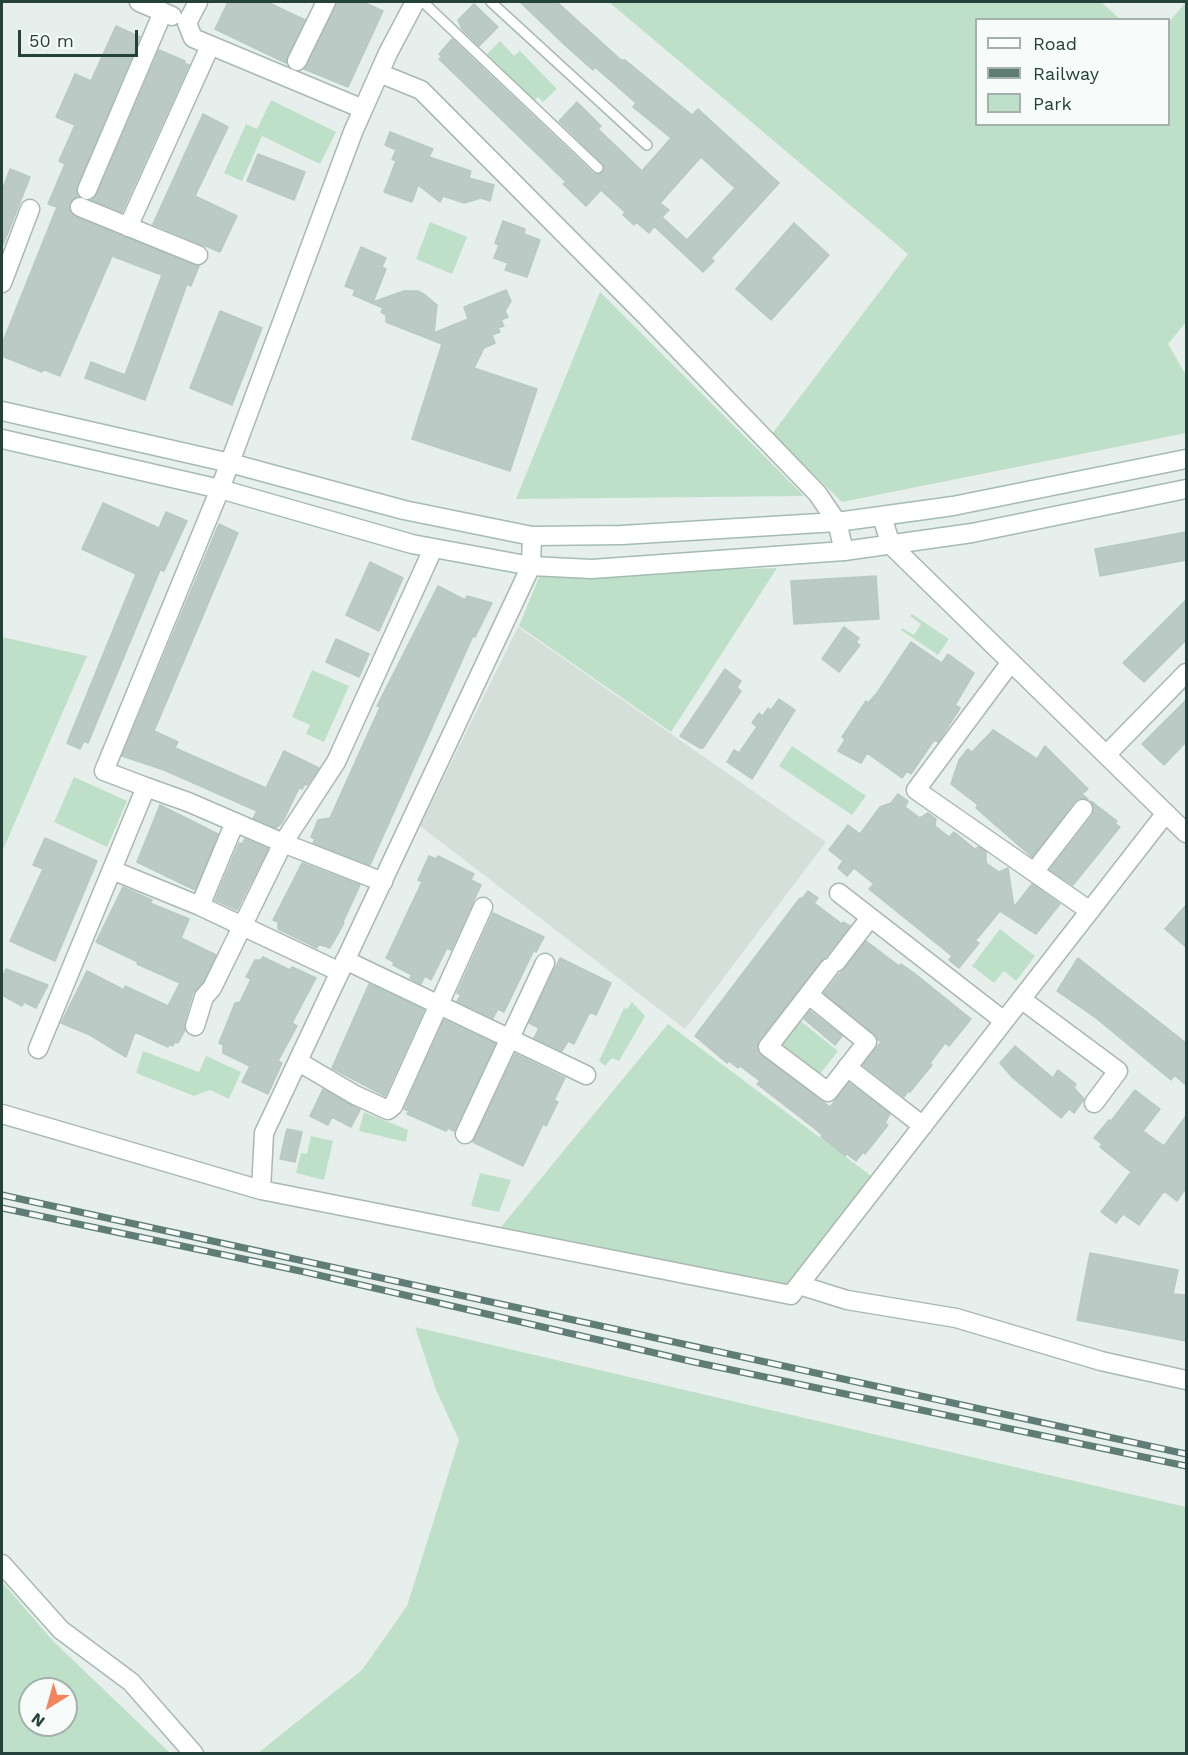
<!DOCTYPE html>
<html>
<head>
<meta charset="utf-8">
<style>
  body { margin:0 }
  #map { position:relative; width:1188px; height:1755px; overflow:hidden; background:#e6efeb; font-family:"Work Sans",sans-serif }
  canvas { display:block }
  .frame { position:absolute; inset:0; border:3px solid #24423a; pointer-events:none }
  .legend { position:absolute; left:975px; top:18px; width:195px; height:108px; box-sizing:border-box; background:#f7fbf9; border:2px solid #a3b1ad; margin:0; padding:8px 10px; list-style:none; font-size:18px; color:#24423a }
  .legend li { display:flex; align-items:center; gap:12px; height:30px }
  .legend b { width:30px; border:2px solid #a3b1ad }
  .north { position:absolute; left:18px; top:1677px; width:60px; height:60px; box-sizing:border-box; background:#f7fbf9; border:2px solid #a3b1ad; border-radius:50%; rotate:217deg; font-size:16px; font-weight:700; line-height:24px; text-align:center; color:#24423a }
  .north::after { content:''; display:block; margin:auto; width:21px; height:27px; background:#f4845f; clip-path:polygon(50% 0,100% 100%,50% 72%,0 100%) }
  .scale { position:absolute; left:18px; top:30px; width:120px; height:27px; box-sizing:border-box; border:3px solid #24423a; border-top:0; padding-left:8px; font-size:18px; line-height:21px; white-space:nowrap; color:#24423a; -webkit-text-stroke:4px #f7fbf9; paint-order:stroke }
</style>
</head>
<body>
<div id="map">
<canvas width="1188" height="1755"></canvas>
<div class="frame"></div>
<ul class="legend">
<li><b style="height:8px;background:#fff"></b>Road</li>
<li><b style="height:8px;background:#5f7d75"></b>Railway</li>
<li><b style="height:16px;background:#bfe0c8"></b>Park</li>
</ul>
<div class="north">N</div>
<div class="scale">50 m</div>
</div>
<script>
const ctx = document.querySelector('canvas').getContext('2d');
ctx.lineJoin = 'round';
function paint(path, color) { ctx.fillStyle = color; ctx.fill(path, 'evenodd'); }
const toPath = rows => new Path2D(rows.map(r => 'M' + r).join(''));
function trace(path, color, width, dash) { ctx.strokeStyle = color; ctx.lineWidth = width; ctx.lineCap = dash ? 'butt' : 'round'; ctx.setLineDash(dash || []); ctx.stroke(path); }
const built = toPath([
  [518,627,826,842,685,1029,420,826]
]);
const green = toPath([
  [609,2,1101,2,1120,19,976,20,976,124,1168,124,1169,22,1186,2,1186,322,1168,344,1186,375,1186,433,842,502,772,434,908,254],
  [500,41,514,56,520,51,557,89,543,102,538,97,533,102,487,54],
  [271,100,336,132,320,164,262,136,242,181,224,173,246,124,257,129],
  [430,222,467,237,452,274,416,259],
  [600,292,804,496,516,499],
  [777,568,671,732,519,626,540,575],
  [912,614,949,639,938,655,901,630,902,628,914,635,921,624,910,616],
  [2,637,87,656,2,852],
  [312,670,349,686,324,742,306,734,310,725,292,717],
  [792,746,866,796,852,815,779,766],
  [74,777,127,801,107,847,54,822],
  [1000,929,1035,956,1016,981,1004,971,994,983,972,966],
  [632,1002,645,1016,619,1061,612,1058,605,1066,599,1061,624,1008,627,1009],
  [797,1018,838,1051,820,1074,778,1041],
  [668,1024,878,1181,791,1285,501,1227],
  [143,1051,199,1072,206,1056,241,1072,229,1099,210,1090,194,1096,136,1073],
  [364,1112,408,1130,406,1142,359,1131],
  [311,1136,333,1141,324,1180,296,1173,301,1153,307,1154],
  [480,1173,511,1180,499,1212,471,1206],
  [415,1327,1186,1507,1186,1753,258,1753,362,1670,407,1606,459,1440,436,1390],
  [2,1582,53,1641,170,1753,2,1753],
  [30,1689,66,1689,66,1725,30,1725]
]);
const building = toPath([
  [228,2,267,2,305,20,286,63,215,29,228,2],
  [337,2,363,2,383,11,348,87,304,69,337,2],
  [520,2,557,2,621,60,625,60,692,115,698,109,779,183,711,258,714,261,703,272,654,226,649,233,636,222,634,225,623,215,625,212,601,190,586,206,563,184,566,182,439,59,442,57,439,54,452,39,593,173,600,174,604,170,603,164,559,121,577,102,601,126,598,129,642,171,671,138,633,107,636,103,595,67,593,70,568,48,520,2],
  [701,157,735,188,687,240,662,217,669,210,660,203,701,157],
  [474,4,498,27,479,46,462,29,458,20,474,4],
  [116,26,140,37,77,186,78,196,70,202,69,209,76,217,199,266,191,286,187,284,145,400,85,378,91,362,125,375,162,275,112,256,60,376,43,369,42,372,2,356,2,344,57,207,48,204,65,164,59,161,75,125,56,117,75,74,91,81,116,26],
  [159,50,185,61,184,63,189,65,122,212,92,200,97,194,159,50],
  [203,114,228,127,195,196,237,216,220,252,153,224,203,114],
  [390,132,433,149,429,157,471,171,469,178,494,185,490,201,481,198,464,203,443,196,440,202,418,185,412,202,384,192,396,161,392,159,396,150,385,145,390,132],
  [258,154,305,172,294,200,247,181,258,154],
  [10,169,30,177,3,245,2,191,10,169],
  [503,221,525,229,524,234,540,240,527,277,505,270,508,263,494,258,499,245,495,243,503,221],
  [794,223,829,255,771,320,736,289,794,223],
  [361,247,386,258,382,267,386,269,373,302,404,291,418,291,425,295,437,305,434,333,468,319,464,307,506,290,511,301,505,311,508,317,501,320,504,326,498,328,500,332,492,335,495,343,484,348,474,368,537,389,510,471,412,439,442,344,386,322,386,315,381,312,383,308,353,295,355,290,345,286,361,247],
  [220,311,262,328,232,405,190,388,220,311],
  [103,503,159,528,166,512,187,521,164,571,160,570,88,743,84,741,80,749,67,743,136,574,82,549,103,503],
  [219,524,238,533,154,731,178,742,175,748,266,788,284,751,319,768,307,785,305,784,302,789,299,788,282,823,276,828,253,818,257,811,164,770,122,756,219,524],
  [1186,532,1186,560,1100,576,1095,549,1186,532],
  [370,562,403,578,379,631,346,615,370,562],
  [876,576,879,619,794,624,791,581,876,576],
  [438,586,465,600,467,596,492,603,475,637,473,636,370,865,313,843,315,839,311,837,318,820,330,818,380,707,377,706,438,586],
  [1186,600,1186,640,1144,682,1123,663,1186,600],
  [844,627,859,638,856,642,860,645,839,672,822,659,844,627],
  [336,639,369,654,359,677,326,662,336,639],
  [911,642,942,663,948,654,974,673,955,705,960,708,942,736,938,742,934,740,911,774,907,771,902,778,867,753,861,763,838,751,845,740,842,737,866,701,868,703,877,693,911,642],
  [725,669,741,681,737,687,741,691,703,748,700,748,680,736,725,669],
  [779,699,795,710,752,779,727,762,734,750,739,753,757,727,752,723,759,713,763,716,768,708,771,710,779,699],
  [1186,700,1186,742,1164,765,1142,744,1186,700],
  [993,730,1037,759,1045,746,1088,789,1082,794,1088,799,1079,798,1074,802,1032,857,976,808,978,805,951,784,959,760,968,749,972,752,993,730],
  [898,794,908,801,905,807,920,818,928,813,936,819,935,826,949,837,954,832,975,849,978,847,986,852,986,863,999,872,1008,868,1014,907,1032,884,1060,904,1036,934,1000,911,975,941,979,943,959,968,949,960,952,956,869,889,874,884,854,868,847,876,838,868,843,861,829,850,848,825,860,834,880,807,891,803,898,794],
  [1091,801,1117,821,1115,823,1120,827,1073,885,1050,870,1092,816,1094,810,1091,801],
  [160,805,218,834,195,890,137,862,160,805],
  [45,838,97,861,55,961,10,941,43,869,33,865,45,838],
  [245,839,268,849,237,910,215,900,239,843,242,844,245,839],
  [429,856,436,859,438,856,474,874,471,880,481,885,451,950,447,948,431,980,425,976,421,984,410,978,412,975,393,965,394,962,386,958,422,882,418,880,429,856],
  [302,863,360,885,343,922,344,923,330,948,318,944,317,948,278,929,278,922,273,920,302,863],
  [123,887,152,900,150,903,189,919,181,938,216,955,203,982,193,993,184,1023,185,1030,178,1043,175,1042,173,1046,169,1044,168,1047,135,1032,126,1057,90,1035,61,1023,87,971,124,990,125,986,168,1006,180,983,137,964,138,962,96,942,123,887],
  [808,891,818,898,814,903,842,924,843,922,850,926,759,1040,757,1051,830,1107,849,1083,890,1114,885,1123,888,1125,865,1154,863,1152,856,1161,847,1154,845,1156,821,1137,822,1135,814,1128,757,1084,760,1081,740,1066,738,1068,729,1061,727,1063,695,1036,800,898,802,899,808,891],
  [1186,905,1186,947,1165,929,1186,905],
  [493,913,544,937,536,952,534,950,504,1012,498,1009,493,1018,457,1001,461,995,457,993,493,913],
  [866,941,899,966,901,964,914,973,971,1019,949,1046,945,1043,930,1063,932,1065,910,1092,908,1091,904,1097,863,1065,881,1042,824,993,866,941],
  [263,957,290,970,292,967,316,978,292,1023,297,1026,278,1061,282,1063,268,1094,242,1082,250,1066,223,1053,223,1045,219,1043,235,1003,240,1002,251,979,246,977,255,960,261,960,263,957],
  [560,958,611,983,596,1015,590,1012,574,1044,568,1041,562,1051,534,1038,539,1028,529,1023,560,958],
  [1078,958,1186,1043,1186,1085,1174,1075,1171,1080,1096,1018,1057,991,1078,958],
  [6,969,48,985,36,1008,24,1002,22,1006,2,995,2,978,6,969],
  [369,984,424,1010,385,1096,332,1068,369,984],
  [810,1011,842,1036,835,1045,804,1019,810,1011],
  [444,1020,495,1044,454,1131,448,1128,446,1131,421,1120,407,1114,409,1111,404,1109,444,1020],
  [1015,1046,1053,1078,1058,1070,1076,1084,1074,1088,1084,1099,1074,1113,1069,1109,1061,1118,1012,1077,1000,1063,1015,1046],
  [515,1054,565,1078,554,1100,558,1102,546,1126,543,1124,523,1166,473,1142,515,1054],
  [323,1089,360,1110,351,1127,332,1117,328,1125,310,1116,323,1089],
  [1135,1090,1160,1109,1143,1131,1164,1146,1186,1116,1186,1188,1177,1201,1164,1191,1139,1225,1123,1214,1116,1223,1101,1212,1131,1172,1100,1147,1102,1144,1094,1138,1109,1120,1111,1121,1135,1090],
  [287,1129,302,1132,295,1162,280,1159,287,1129],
  [1090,1253,1178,1270,1173,1294,1186,1295,1186,1341,1077,1320,1090,1253]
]);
const service = toPath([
  [423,2,598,168],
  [491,2,647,145]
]);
const minor = toPath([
  [139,2,172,16],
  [198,2,187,23,193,38,363,109],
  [297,61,326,2],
  [379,73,421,90,647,317,817,493,837,522,844,551],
  [87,190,163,12],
  [80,207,198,255],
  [128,227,210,46],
  [2,283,30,209],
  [532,536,531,566,264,1133,261,1190,791,1295,1166,813],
  [1011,662,916,790,1090,911],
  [1106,755,1186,673],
  [146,787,188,802,283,843,383,882],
  [235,822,200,906,340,972],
  [112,870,200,906],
  [1034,872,1083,809],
  [839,893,1004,1021],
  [345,960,586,1075],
  [836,962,870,918],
  [809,995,867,1042,828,1092,768,1047,829,968],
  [1021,999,1118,1071,1094,1103],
  [195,1026,204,997,212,988,283,843,336,762,433,549],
  [38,1049,146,787,104,771,220,489,353,132,388,53,415,2],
  [299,1062,355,1095,388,1110,393,1106,483,907],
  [847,1067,923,1126],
  [2,1114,261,1190],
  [465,1134,545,963],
  [799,1285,847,1300,956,1318,1101,1361,1186,1380]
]);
const tertiary = toPath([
  [882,517,891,545,1186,833],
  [2,1564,61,1630,131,1682,194,1754]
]);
const secondary = toPath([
  [2,411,230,463,404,510,532,536,622,535,837,522,953,506,1186,459],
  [2,439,220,489,412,544,531,566,592,569,844,551,972,533,1186,489]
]);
const rail = toPath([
  [2,1195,1186,1454],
  [2,1208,305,1272,694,1362,1186,1466]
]);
paint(built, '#d4dfda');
paint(green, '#bfe0c8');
paint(building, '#bbcac4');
trace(building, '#b8c9c2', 1.5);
trace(service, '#a8b8b2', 12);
trace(minor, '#a8b8b2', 21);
trace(tertiary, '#a8b8b2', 21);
trace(secondary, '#a4bbb3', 21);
trace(service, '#fff', 9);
trace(minor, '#fff', 18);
trace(tertiary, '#fff', 18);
trace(secondary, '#fff', 18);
trace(rail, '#5f7d75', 7);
trace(rail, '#f7fbf9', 4.5, [14]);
</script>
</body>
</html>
